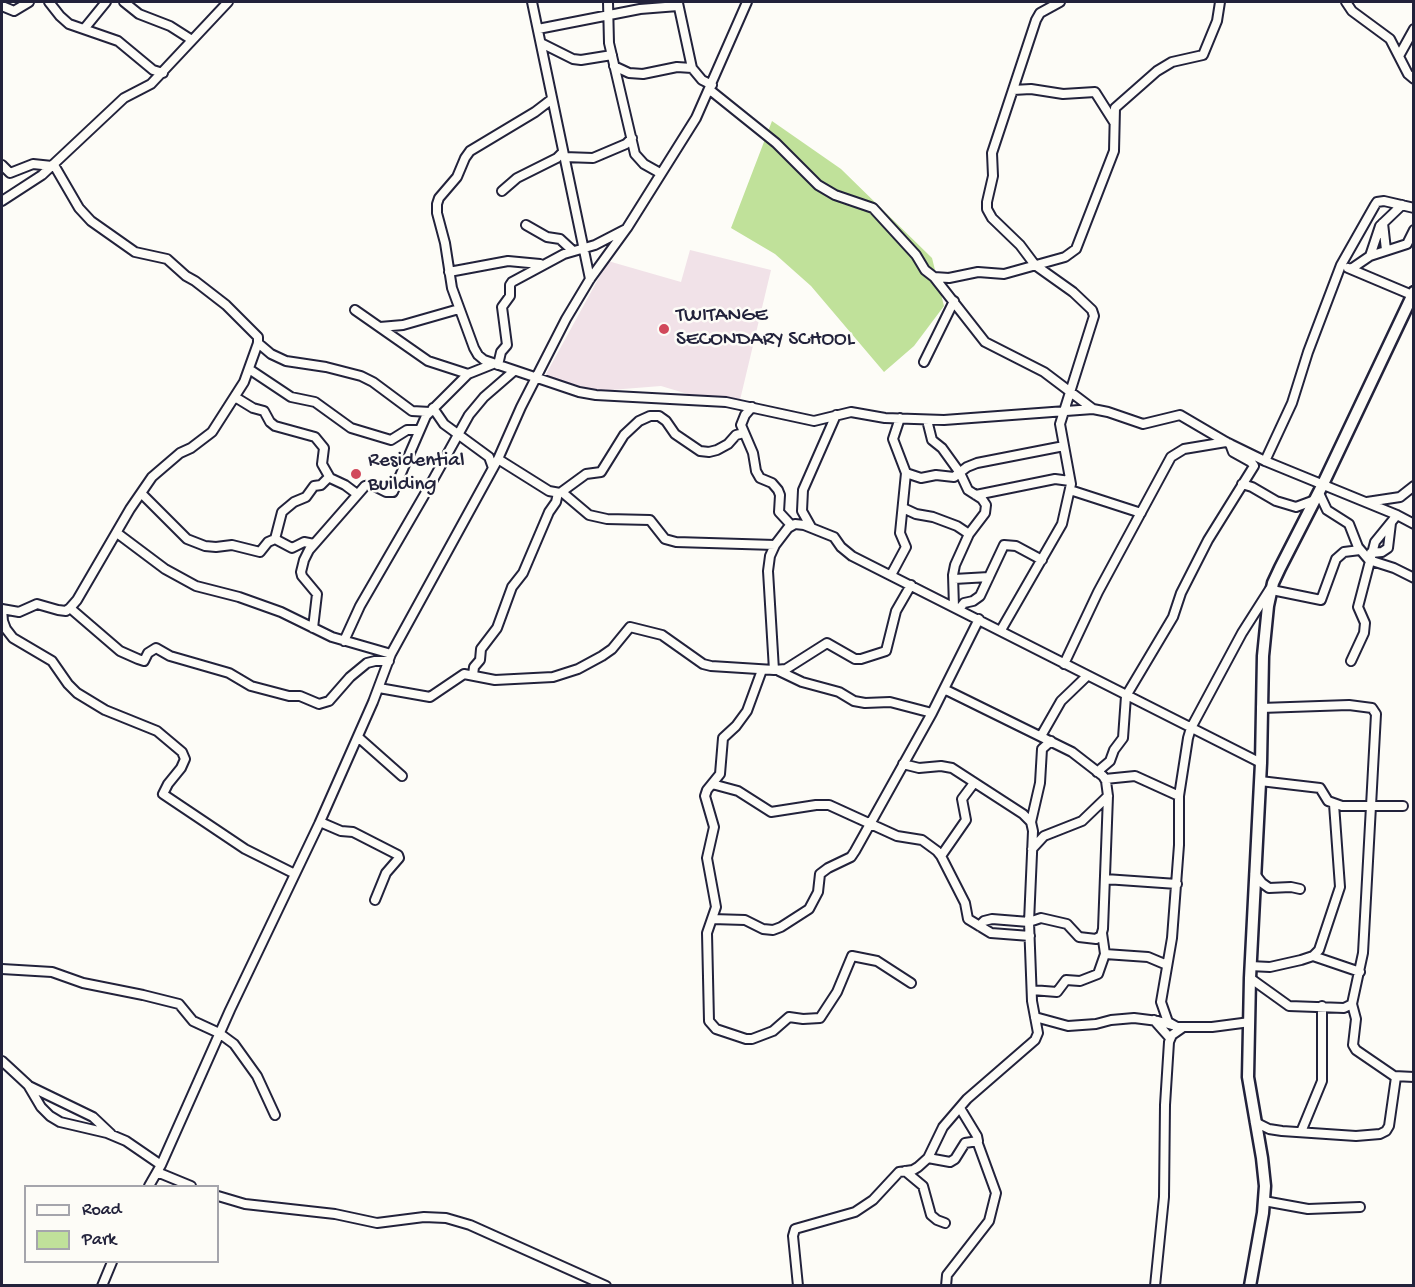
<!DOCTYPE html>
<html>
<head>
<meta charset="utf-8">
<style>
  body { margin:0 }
  #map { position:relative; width:1415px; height:1287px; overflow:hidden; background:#fdfcf7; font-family:"Gochi Hand",sans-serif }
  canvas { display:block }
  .frame { position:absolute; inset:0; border:3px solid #22223b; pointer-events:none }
  .legend { position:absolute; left:24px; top:1185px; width:195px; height:78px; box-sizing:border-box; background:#fdfcf7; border:2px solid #a5a5ac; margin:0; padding:8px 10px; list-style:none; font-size:18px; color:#22223b }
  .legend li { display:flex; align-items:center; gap:12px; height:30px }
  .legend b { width:30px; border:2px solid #a5a5ac }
</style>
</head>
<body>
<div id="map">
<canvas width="1415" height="1287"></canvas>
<div class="frame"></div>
<ul class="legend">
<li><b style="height:8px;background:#fdfcf7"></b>Road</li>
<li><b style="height:16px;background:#c0e19a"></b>Park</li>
</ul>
</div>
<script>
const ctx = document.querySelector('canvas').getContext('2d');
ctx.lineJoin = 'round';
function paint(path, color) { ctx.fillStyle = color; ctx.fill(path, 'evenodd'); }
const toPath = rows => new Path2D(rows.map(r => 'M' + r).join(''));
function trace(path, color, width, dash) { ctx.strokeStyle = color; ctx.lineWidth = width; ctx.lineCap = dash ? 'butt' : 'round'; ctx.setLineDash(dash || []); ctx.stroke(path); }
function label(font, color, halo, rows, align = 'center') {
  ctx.font = font + ' "Gochi Hand",sans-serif'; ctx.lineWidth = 5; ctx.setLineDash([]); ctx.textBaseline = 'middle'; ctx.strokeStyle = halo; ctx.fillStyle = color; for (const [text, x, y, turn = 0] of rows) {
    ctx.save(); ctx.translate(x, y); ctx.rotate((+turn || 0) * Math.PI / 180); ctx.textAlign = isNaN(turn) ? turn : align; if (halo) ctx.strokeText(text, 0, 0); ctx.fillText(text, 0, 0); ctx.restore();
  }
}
const built = toPath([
  [690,250,771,270,740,400,691,395,661,386,598,391,545,376,608,261,681,282]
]);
const green = toPath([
  [772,121,841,169,932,258,944,306,914,346,884,372,811,286,775,254,731,228]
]);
const street = toPath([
  [49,2,60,16,69,24,118,41,153,70,163,73],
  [124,2,139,14,170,26,192,40],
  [532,2,590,279],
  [608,2,609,43,635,154,644,164,660,173],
  [1346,2,1352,11,1390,39,1408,74,1414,79],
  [678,3,692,68,702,80,712,85],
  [2,6,14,11,29,2],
  [84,29,106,2],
  [538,29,640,9,678,6],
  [541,43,573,59,581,60,612,55],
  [1399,56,1414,29],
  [614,66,629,73,643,74,677,67,692,68],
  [710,90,776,143,818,185,835,195,873,208,916,255,925,270,934,277,949,278,978,272,1004,274,1065,257,1076,249,1114,151,1115,108,1157,71,1172,62,1203,55,1217,21,1220,2],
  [1013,90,1031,89,1063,94,1095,92,1114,122],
  [552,99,535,112,470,151,465,158,457,177,439,198,437,204,437,213,445,243,452,288,474,348,478,355,484,360,579,392,596,395,726,402,814,421,851,412,885,418,944,420,1093,409,1108,412,1143,424,1180,415,1226,442,1265,461,1397,515,1414,524],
  [564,157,593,158,626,144,632,138],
  [2,165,10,173,33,164,52,166],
  [502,191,517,178,557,158,563,152],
  [2,201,42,175,124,98,151,84,228,2],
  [1383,223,1386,250],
  [526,225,547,237,560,239,573,251],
  [1370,256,1380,226,1402,205],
  [1348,268,1412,295],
  [1351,269,1370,256,1407,244,1414,230],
  [449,272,508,261,540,264],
  [934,277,985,342,1044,372,1093,409],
  [355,310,428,361,468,374],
  [380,327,403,325,459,309],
  [258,343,271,354,286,361,326,367,361,376,373,382,412,411,430,412],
  [924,362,954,301],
  [498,365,501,352,507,345,502,307,510,296,510,285,512,282,564,254,595,245,624,230],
  [249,369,291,397,315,402,351,428,391,440,407,430,419,430],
  [235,397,253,408,264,411,270,422,275,426,315,437,324,448,322,464,330,478,345,485,357,494],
  [752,407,745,415,741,425,753,453,756,471,760,478,772,483,778,490,780,495,779,512,791,525],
  [433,408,444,424,489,457,493,468],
  [927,420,932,440,942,448,960,473,968,490,982,499,986,505,985,513,969,534,955,565,953,575,954,607],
  [498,459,549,491,560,493,586,474,601,472,624,435,639,421,650,416,659,416,666,421,675,434,700,451,709,452,717,450,728,444,736,435,744,433],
  [1265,461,1292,403,1308,352,1341,265,1375,205,1377,202,1384,201,1414,208],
  [906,473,921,478,936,475,954,477,967,467,977,463,1064,446],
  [1242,484,1252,487,1276,501,1296,507,1315,500],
  [1070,490,1141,513],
  [563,493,589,515,607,519,650,520,665,539,676,542,775,545],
  [1319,493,1327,510,1349,524,1358,547,1369,560,1394,568,1414,578],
  [142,494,187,539,205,546,216,547,232,545,260,552,268,542,275,539,292,548,304,542,314,544],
  [976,495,1055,479,1070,481],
  [1367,502,1400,497,1414,486],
  [903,508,916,514,933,517,957,526,969,534],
  [811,527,802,511,803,490,836,415],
  [117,533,165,569,196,586,239,597,281,612,332,637,391,654],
  [275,539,282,512,294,502,306,497,314,486,321,485,329,477],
  [1371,553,1382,552,1388,548,1391,523],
  [891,575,906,547,900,533,906,473,893,439,900,418],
  [954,579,989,577],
  [1272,590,1321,600,1336,559,1344,552,1360,550],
  [70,608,120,651,138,659,144,661,148,653,156,648,170,656,229,673,251,686,289,696,300,696,319,704,329,701,350,677,367,663,375,661,389,661],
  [2,609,19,612,37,604,58,610,66,611,70,608,77,600,130,509,152,477,180,453,191,448,212,432,244,382,258,343,258,337,226,305,195,281,186,276,167,259,135,252,91,221,79,208,54,165],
  [2,609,3,621,6,629,13,638,52,661,68,684,77,693,105,710,157,731,182,752,185,759,181,768,168,784,163,794,245,849,295,874],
  [959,609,964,603,973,601,980,596,1004,545,1016,546,1042,560],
  [313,628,317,594,302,576,301,572,304,560,309,550,365,486,372,485,386,492,393,492,426,416,468,374,493,364],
  [1001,630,1062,524,1071,484,1060,424,1094,316,1092,310,1073,292,1035,265,1020,245,992,218,987,209,987,202,993,176,992,153,1036,20,1040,13,1060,2],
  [344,641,360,606,429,487,469,415,484,397,514,371],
  [1351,661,1364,633,1365,623,1358,607,1375,542,1397,515],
  [1064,664,1098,592,1171,457,1184,449,1226,442],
  [762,670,747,711,736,726,723,738,720,774,707,790,705,796,714,827,707,858,716,907,707,933,709,1021,716,1029,746,1039,752,1039,773,1031,789,1017,803,1019,820,1018,837,992,852,956,877,961,911,983],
  [774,670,768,571,770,556,775,545,788,528,795,524,804,525,834,537,841,547,852,556,1261,763],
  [779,671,802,682,839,692,854,701,865,703,890,702,932,713],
  [473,675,474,667,480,660,481,649,497,628,512,587,523,573,549,512,556,502,558,493],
  [379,688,430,697,464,674,495,680,553,677,578,669,602,656,612,649,630,627,662,635,703,664,711,666,774,670,786,669,827,643,855,659,861,659,886,651,896,611,911,585],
  [944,689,1072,752,1103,776,1106,781,1108,796,1103,929,1101,936,1096,939,1079,937,1067,924,1041,918,1029,922,992,919,984,921,979,926],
  [1041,736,1061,701,1087,676],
  [358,737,402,776],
  [1097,772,1110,761,1114,750,1123,738,1126,696,1173,617,1181,593,1208,540,1254,466,1251,462,1233,452,1230,444],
  [1105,779,1135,776,1179,796],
  [1260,781,1320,788,1328,801,1342,806,1403,806],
  [712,784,738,791,771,812,816,805,829,805,897,836,922,840,937,851,941,856,965,903,968,919,991,933,1030,936],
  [320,822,341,831,353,832,398,855,399,858,386,873,375,900],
  [1031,822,1040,783,1042,749,1051,741],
  [1032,849,1044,836,1082,821,1108,796],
  [941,856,966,820,962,799,974,783],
  [1255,874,1262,883,1269,888,1291,887,1300,889],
  [1105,879,1177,884],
  [712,919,745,920,763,929,773,930,781,927,809,909,818,892,820,874,828,868,851,857,855,851,932,713,979,619],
  [1105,954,1148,957,1167,965],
  [1313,956,1360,972],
  [1250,966,1270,967,1301,960,1313,956,1319,950,1340,887,1334,804],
  [2,969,52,972,83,983,143,995,179,1004,193,1021,219,1033,234,1044,257,1076,275,1115],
  [1250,978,1289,1006,1344,1008,1352,1004,1363,953,1376,714,1372,708,1349,705,1261,708],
  [1032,990,1057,992,1066,980,1080,981,1098,974,1105,954,1102,933],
  [1352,1004,1356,1019,1353,1045,1356,1050,1394,1076,1414,1077],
  [1035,1017,1068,1026,1096,1024,1111,1020,1134,1018,1158,1021,1172,1025],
  [1154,1020,1170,1038],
  [1250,1022,1212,1027,1177,1027,1168,1022,1161,1002,1172,938,1179,845,1179,796,1188,738,1191,728,1242,633,1270,589],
  [2,1061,28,1085,41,1107,50,1116,60,1122,107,1133,126,1141,161,1165],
  [29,1086,93,1117,111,1134],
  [1255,1122,1269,1129,1282,1131,1356,1136,1380,1134,1386,1131,1389,1126,1396,1077],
  [1301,1132,1322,1081,1322,1006],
  [928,1158,950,1162,955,1159,965,1143,978,1141,977,1136,960,1108],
  [905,1171,923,1186,931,1215,937,1220,945,1223],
  [157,1172,191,1186],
  [149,1186,161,1165,230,1010,319,824,373,702,391,654,498,459,521,407,566,319,590,279,627,228,696,118,747,2],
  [218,1196,245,1204,335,1214,377,1223,424,1217,446,1218,470,1225,606,1286],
  [1264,1201,1308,1209,1360,1207],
  [102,1286,112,1262],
  [798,1286,793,1236,795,1229,855,1212,873,1200,899,1172,913,1170,918,1167,928,1158,943,1127,967,1099,1035,1040,1038,1033,1032,1001,1029,922,1033,831,1031,822,1023,814,952,768,941,766,919,768,903,764],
  [946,1286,947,1275,989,1221,996,1193,977,1141],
  [1155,1286,1164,1197,1165,1105,1169,1042,1172,1035,1182,1028]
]);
const secondary = toPath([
  [1250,1286,1263,1213,1265,1186,1262,1158,1248,1077,1250,978,1261,763,1263,656,1268,606,1273,583,1280,568,1322,486,1414,292]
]);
const markers = [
  [664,329,6,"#d1495b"],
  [356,474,6,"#d1495b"]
];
const poiNames = [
  ["TWITANGE",676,317],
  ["SECONDARY SCHOOL",676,341],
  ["Residential",368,462],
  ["Building",368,486]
];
paint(built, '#f1e2e8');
paint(green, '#c0e19a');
trace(street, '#22223b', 12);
trace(secondary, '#22223b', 15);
trace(street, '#fdfcf7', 8);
trace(secondary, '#fdfcf7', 10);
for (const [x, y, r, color] of markers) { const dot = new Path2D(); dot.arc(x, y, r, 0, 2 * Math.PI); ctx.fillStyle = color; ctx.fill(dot); trace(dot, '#fdfcf7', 2); }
label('21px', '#22223b', '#fdfcf7', poiNames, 'left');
</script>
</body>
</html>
